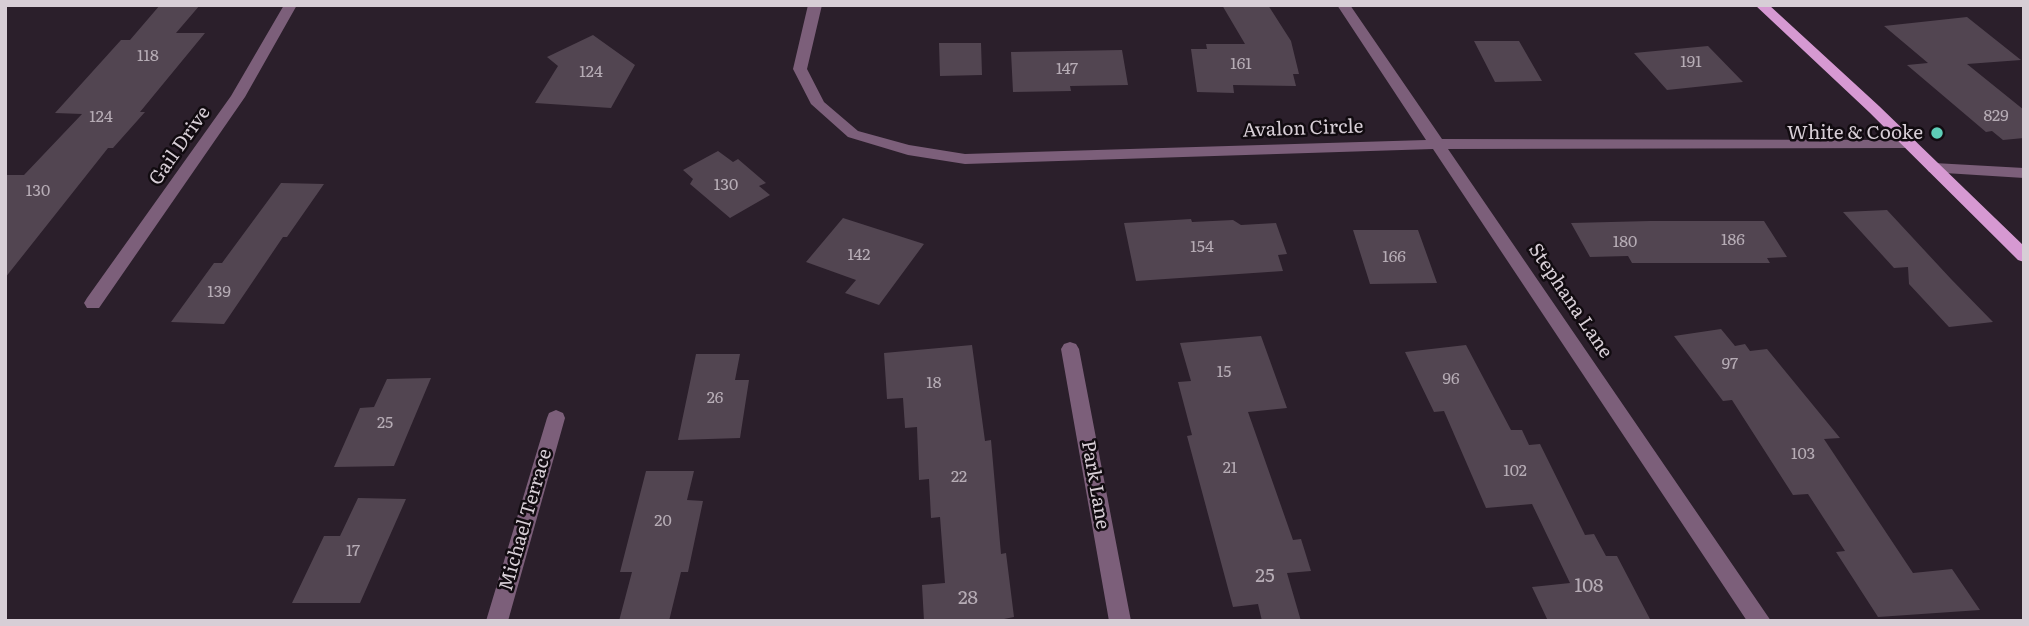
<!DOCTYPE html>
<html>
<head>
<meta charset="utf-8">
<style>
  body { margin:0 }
  #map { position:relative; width:2029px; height:626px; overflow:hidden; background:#2b1f2b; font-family:Literata,serif }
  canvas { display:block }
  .frame { position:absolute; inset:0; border:7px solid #d7ced6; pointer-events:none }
</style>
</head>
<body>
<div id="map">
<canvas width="2029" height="626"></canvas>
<div class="frame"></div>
</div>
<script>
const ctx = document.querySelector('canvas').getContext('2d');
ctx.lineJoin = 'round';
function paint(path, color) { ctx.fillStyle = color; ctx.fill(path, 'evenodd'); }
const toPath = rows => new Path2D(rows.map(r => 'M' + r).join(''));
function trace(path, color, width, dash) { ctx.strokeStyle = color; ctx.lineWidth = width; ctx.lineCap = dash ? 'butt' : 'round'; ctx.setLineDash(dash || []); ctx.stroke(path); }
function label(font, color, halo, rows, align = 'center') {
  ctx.font = font + ' Literata,serif'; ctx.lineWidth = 5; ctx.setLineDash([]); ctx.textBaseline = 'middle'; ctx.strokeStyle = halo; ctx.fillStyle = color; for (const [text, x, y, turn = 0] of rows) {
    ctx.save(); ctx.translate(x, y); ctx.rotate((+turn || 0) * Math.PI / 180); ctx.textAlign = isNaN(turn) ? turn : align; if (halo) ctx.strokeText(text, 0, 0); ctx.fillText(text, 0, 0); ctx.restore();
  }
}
const building = toPath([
  [160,5,200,5,176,33,205,33,140,112,145,112,113,148,108,148,5,278,5,175,24,175,82,114,55,113,121,40,130,40],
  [1222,5,1268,5,1291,41,1299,74,1293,74,1296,86,1233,85,1234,93,1197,92,1191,49,1207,49,1206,44,1245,44],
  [1967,17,2021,60,1967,64,2024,110,2024,138,2003,140,1992,131,1986,132,1907,65,1928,63,1884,26],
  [593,35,635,65,611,108,535,103,558,66,547,57],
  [1474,41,1519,41,1542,81,1495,82],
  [939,43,981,43,982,75,940,76],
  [1708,46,1743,82,1667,90,1634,53],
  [1122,50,1128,85,1070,86,1071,91,1013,92,1011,52],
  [718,151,733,162,738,159,766,183,759,186,770,195,730,218,690,184,693,179,683,170],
  [281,183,324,184,287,237,283,237,224,324,171,322,214,263,222,263],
  [1887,210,1951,279,1993,322,1949,327,1909,284,1908,267,1894,268,1843,212],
  [843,218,924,244,879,305,845,293,856,280,806,262],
  [1191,219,1192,222,1233,220,1241,225,1276,223,1287,254,1278,255,1283,271,1136,281,1124,223],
  [1650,221,1764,221,1787,257,1767,258,1770,263,1632,263,1628,256,1590,257,1571,223],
  [1353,230,1418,230,1437,283,1370,284],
  [1721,329,1735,346,1745,344,1750,351,1767,349,1840,438,1824,439,1913,573,1952,569,1980,610,1878,617,1836,552,1845,551,1808,494,1793,495,1732,400,1723,401,1674,336],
  [1261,336,1287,408,1248,412,1293,540,1301,539,1311,571,1287,573,1301,621,1262,621,1258,604,1233,607,1187,436,1192,435,1178,382,1191,381,1180,343],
  [972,345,985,441,991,440,1001,554,1006,553,1014,617,994,621,924,621,922,585,945,583,940,517,931,518,929,479,919,480,917,427,905,428,903,398,887,399,884,353],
  [1466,345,1511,430,1522,430,1529,445,1540,444,1585,535,1594,534,1606,556,1617,556,1651,621,1548,621,1532,587,1570,583,1532,504,1486,508,1444,411,1434,412,1405,352],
  [696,354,740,354,735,380,749,380,740,438,678,440],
  [431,378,394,466,334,467,360,408,374,407,387,379],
  [646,471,694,471,687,500,703,501,688,572,681,572,669,621,619,621,632,572,620,572],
  [358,498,406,499,360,603,292,603,324,536,340,536]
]);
const minor = toPath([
  [284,5,297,5,245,97,99,308,87,308,84,303,87,298,231,96,284,5],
  [808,5,822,5,807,69,824,102,858,131,909,145,965,154,1426,140,1337,5,1350,5,1442,139,1914,140,1917,143,1914,146,1909,148,1448,149,1771,621,1747,621,1433,149,965,164,908,155,848,137,811,104,793,69,808,5],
  [1934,163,2024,168,2024,178,1929,172,1926,168,1929,164,1934,163],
  [1070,342,1076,344,1079,349,1131,621,1109,621,1061,349,1064,344,1070,342],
  [556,410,563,413,565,418,508,621,486,621,547,418,549,413,556,410]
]);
const major = toPath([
  [1755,5,1769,5,1879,106,2024,246,2024,262,2018,260,1869,112,1755,5]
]);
const markers = [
  [1937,133,7,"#5eceb8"]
];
const numberNames = [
  ["118",148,56],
  ["191",1691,62],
  ["161",1241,64],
  ["147",1067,69],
  ["124",591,72],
  ["829",1996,116],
  ["124",101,117],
  ["130",726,185],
  ["130",38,191],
  ["186",1733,240],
  ["180",1625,242],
  ["154",1202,247],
  ["142",859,255],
  ["166",1394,257],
  ["139",219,292],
  ["97",1730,364],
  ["15",1224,372],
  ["96",1451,379],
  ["18",934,383],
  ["26",715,398],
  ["25",385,423],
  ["103",1803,454],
  ["21",1230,468],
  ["102",1515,471],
  ["22",959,477],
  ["20",663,521],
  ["17",353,551]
];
const streetNames = [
  ["Avalon Circle",1303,129,-2],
  ["Gail Drive",180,146,-55],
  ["Stephana Lane",1570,301,56],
  ["Park Lane",1095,485,80],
  ["Michael Terrace",526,520,-74]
];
const poiNames = [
  ["White & Cooke",1923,133]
];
const nearNumbernames = [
  ["25",1265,576],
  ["108",1589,586],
  ["28",968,598]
];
paint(building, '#524551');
paint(minor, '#7c5f7a');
paint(major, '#d699d2');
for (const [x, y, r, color] of markers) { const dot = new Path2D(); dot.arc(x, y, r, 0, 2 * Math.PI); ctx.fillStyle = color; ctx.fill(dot); trace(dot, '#110b10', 2.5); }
label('16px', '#b6acb5', null, numberNames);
label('19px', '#d7ced6', '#110b10', streetNames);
label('19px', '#d7ced6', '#110b10', poiNames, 'right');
label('19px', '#b6acb5', null, nearNumbernames);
</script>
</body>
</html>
